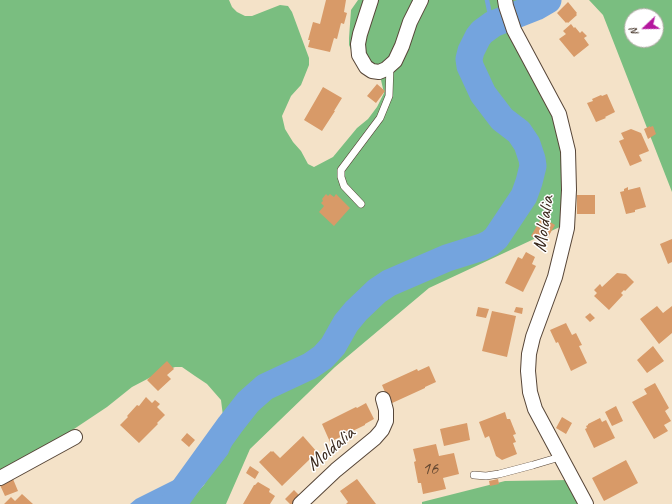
<!DOCTYPE html>
<html>
<head>
<meta charset="utf-8">
<style>
  body { margin:0 }
  #map { position:relative; width:672px; height:504px; overflow:hidden; background:#f4e2c8; font-family:Caveat,sans-serif }
  canvas { display:block }
  .north { position:absolute; left:624px; top:8px; width:40px; height:40px; box-sizing:border-box; background:#fff; border:1px solid #b1aaa5; border-radius:50%; rotate:248deg; font-size:11px; font-weight:700; line-height:16px; text-align:center; color:#3b2a1e }
  .north::after { content:''; display:block; margin:auto; width:14px; height:18px; background:#b5179e; clip-path:polygon(50% 0,100% 100%,50% 72%,0 100%) }
</style>
</head>
<body>
<div id="map">
<canvas width="672" height="504"></canvas>
<div class="north">N</div>
</div>
<script>
const ctx = document.querySelector('canvas').getContext('2d');
ctx.lineJoin = 'round';
function paint(path, color) { ctx.fillStyle = color; ctx.fill(path, 'evenodd'); }
const toPath = rows => new Path2D(rows.map(r => 'M' + r).join(''));
function trace(path, color, width, dash) { ctx.strokeStyle = color; ctx.lineWidth = width; ctx.lineCap = dash ? 'butt' : 'round'; ctx.setLineDash(dash || []); ctx.stroke(path); }
function label(font, color, halo, rows, align = 'center') {
  ctx.font = font + ' Caveat,sans-serif'; ctx.lineWidth = 3; ctx.setLineDash([]); ctx.textBaseline = 'middle'; ctx.strokeStyle = halo; ctx.fillStyle = color; for (const [text, x, y, turn = 0] of rows) {
    ctx.save(); ctx.translate(x, y); ctx.rotate((+turn || 0) * Math.PI / 180); ctx.textAlign = isNaN(turn) ? turn : align; if (halo) ctx.strokeText(text, 0, 0); ctx.fillText(text, 0, 0); ctx.restore();
  }
}
const forest = toPath([
  [0,0,229,0,232,7,237,12,245,16,252,16,280,5,288,6,292,12,309,58,309,65,301,85,291,96,282,116,285,129,293,142,301,151,308,164,314,167,333,157,357,128,368,119,377,107,384,93,381,80,355,58,349,45,349,38,351,10,358,0,560,0,538,19,519,27,571,159,564,225,429,288,335,367,250,449,226,504,186,504,204,485,230,425,224,424,221,400,207,384,195,376,182,367,175,367,153,376,132,387,107,407,74,429,62,440,0,477],
  [589,0,672,0,672,192,603,15],
  [632,16,656,16,656,40,632,40],
  [569,480,580,504,422,504,422,502,505,481]
]);
const water = toPath([
  [224,424,230,425,234,433,234,440,228,454,204,485,186,504,130,504,136,499,180,477,213,433]
]);
const stream = toPath([
  [487,0,489,10,493,24]
]);
const river = toPath([
  [173,504,230,425,248,402,265,387,310,366,323,357,333,346,346,323,356,311,377,291,389,283,447,258,482,247,490,243,496,238,524,196,529,182,533,166,532,159,527,144,519,132,502,119,483,94,470,66,469,59,471,51,478,37,482,32,493,24,536,7,548,0]
]);
const building = toPath([
  [326,0,346,0,344,12,347,13,344,24,341,23,337,39,334,38,330,52,308,47,310,40,308,40,313,22,320,24],
  [568,2,577,13,576,14,577,15,568,23,567,22,566,23,557,13],
  [571,24,574,28,575,27,580,33,582,31,587,36,584,38,589,45,574,57,559,39,566,34,563,31],
  [377,84,385,91,376,103,367,96],
  [323,87,342,98,334,111,335,111,322,131,304,120,315,101],
  [607,94,615,112,605,117,606,118,596,122,587,103,593,101,592,99,601,95,602,96],
  [650,126,650,127,653,126,656,134,648,139,644,129],
  [631,129,641,133,649,151,639,155,642,161,630,166,619,141,624,139,621,133],
  [628,187,628,190,640,187,646,207,635,210,635,212,626,214,620,192,624,191,624,189],
  [326,194,328,196,330,194,334,197,336,194,350,208,334,226,319,212,324,206,321,203,323,201,322,199],
  [577,195,595,195,595,214,577,214],
  [542,217,555,225,544,244,531,236],
  [672,239,672,262,668,264,660,244],
  [526,252,535,257,532,264,536,266,523,292,505,283,518,257,522,259],
  [617,273,626,274,634,282,625,291,624,290,621,293,623,295,609,310,594,296,597,293,594,290,600,284,602,287],
  [657,306,663,313,672,306,672,333,659,344,640,319],
  [478,307,489,309,486,318,476,316],
  [516,307,523,308,522,314,514,312],
  [492,311,516,316,507,357,482,351],
  [590,313,595,318,590,322,585,317],
  [566,323,572,335,576,333,582,345,579,346,587,363,571,371,558,342,556,343,550,330],
  [653,346,664,361,647,373,637,360],
  [167,361,174,369,167,375,171,379,158,391,147,380],
  [429,366,436,382,425,387,425,388,390,404,382,385,417,369,418,371],
  [655,383,669,408,665,411,671,421,664,425,668,431,654,439,632,402,647,394,644,389],
  [146,397,152,403,155,400,160,404,157,407,165,415,157,423,158,424,139,443,120,425,128,417,127,416,137,405,139,406],
  [366,403,374,419,365,424,365,425,330,442,322,424,356,407,357,408],
  [616,406,623,421,612,426,605,412],
  [505,412,507,419,510,419,516,434,513,435,516,442,513,443,517,454,502,460,496,456,489,436,485,438,479,422],
  [562,417,572,423,566,434,556,428],
  [600,418,602,422,606,420,615,438,594,448,585,429,587,428,586,426,588,425,588,424],
  [467,423,470,440,444,446,440,429],
  [187,433,195,440,189,447,181,440],
  [303,436,317,452,310,459,282,486,259,462,271,451,272,452,273,451,280,458],
  [436,444,439,456,454,453,459,474,443,478,446,489,423,494,421,483,418,483,414,462,416,461,413,449],
  [626,460,638,483,604,501,592,478],
  [250,466,259,472,255,479,246,473],
  [13,479,18,491,5,496,0,485],
  [357,479,376,504,346,504,348,502,340,491],
  [498,479,499,484,490,486,489,481],
  [258,482,270,489,269,492,275,496,270,504,243,504,254,485,255,485],
  [294,490,301,497,294,504,290,504,285,499],
  [22,494,33,504,4,504,11,497,15,501]
]);
const lane = toPath([
  [361,204,344,186,341,177,341,170,380,118,389,96,390,66],
  [474,475,486,476,499,474,533,465,560,457]
]);
const street = toPath([
  [371,0,360,34,358,44,359,55,366,67,372,71,379,72,386,69,395,61,402,46,410,22,421,0],
  [505,0,506,6,514,30,559,114,568,151,569,190,567,228,555,277,533,337,529,354,528,371,530,392,535,409,586,504],
  [0,478,75,437],
  [300,504,336,470,375,438,382,430,386,421,386,410,383,399]
]);
const numberNames = [
  ["16",430,469]
];
const streetNames = [
  ["Moldalia",544,224,-82],
  ["Moldalia",331,449,-40]
];
paint(forest, '#7abe80');
paint(water, '#74a4de');
trace(stream, '#74a4de', 4.5);
trace(river, '#74a4de', 27);
paint(building, '#d89a68');
trace(lane, '#574638', 8);
trace(street, '#574638', 16);
trace(lane, '#fff', 7);
trace(street, '#fff', 14);
label('18px', '#624630', null, numberNames);
label('20px', '#3b2a1e', '#fff', streetNames);
</script>
</body>
</html>
